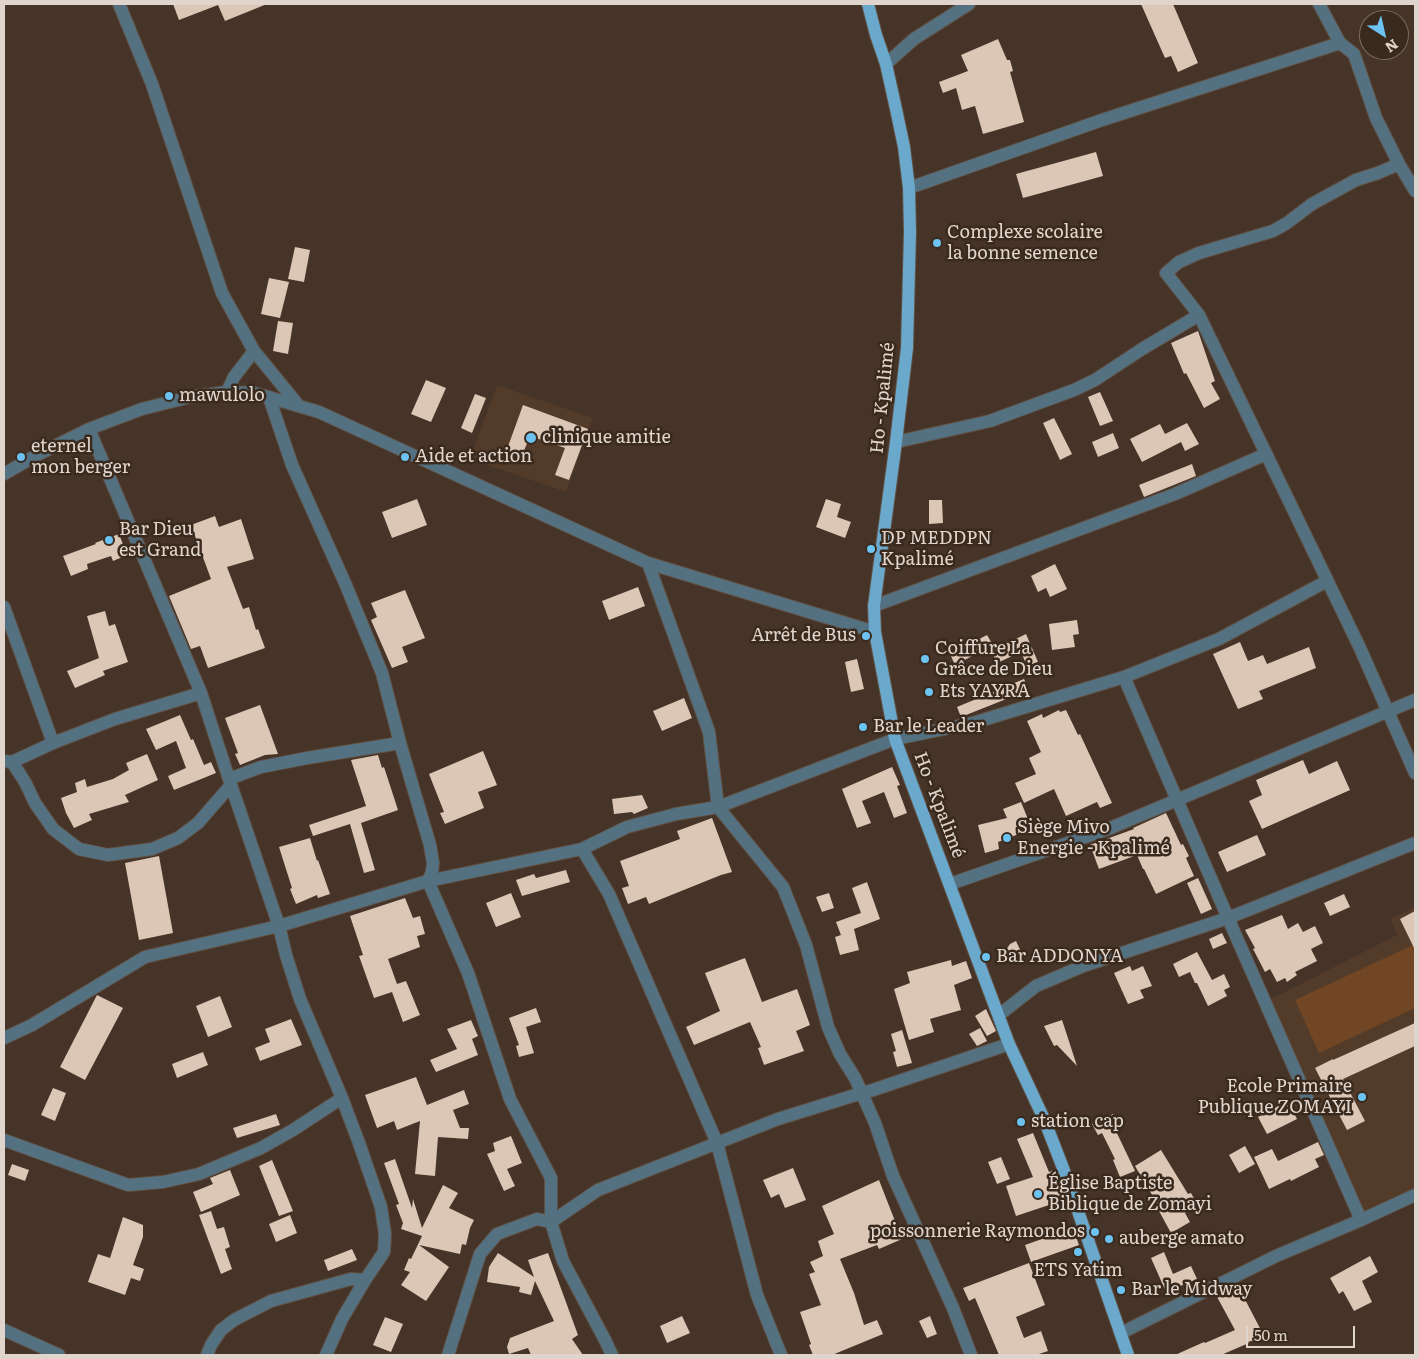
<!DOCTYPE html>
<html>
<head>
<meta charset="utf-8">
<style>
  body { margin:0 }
  #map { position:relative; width:1419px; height:1359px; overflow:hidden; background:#453427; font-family:Literata,serif }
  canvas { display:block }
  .frame { position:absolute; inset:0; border:5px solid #e0d5cd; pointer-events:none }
  .north { position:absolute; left:1359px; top:10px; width:50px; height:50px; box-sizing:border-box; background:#3a2a1d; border:1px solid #7c6e63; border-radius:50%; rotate:145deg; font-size:14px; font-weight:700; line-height:20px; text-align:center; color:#e0d5cd }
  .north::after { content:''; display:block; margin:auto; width:18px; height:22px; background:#6cc3f2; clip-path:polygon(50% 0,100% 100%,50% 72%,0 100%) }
  .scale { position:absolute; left:1246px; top:1326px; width:109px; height:22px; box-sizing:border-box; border:2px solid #e0d5cd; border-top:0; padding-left:6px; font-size:15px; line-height:18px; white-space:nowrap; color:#e0d5cd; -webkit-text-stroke:4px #3a2a1d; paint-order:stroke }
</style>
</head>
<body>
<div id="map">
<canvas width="1419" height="1359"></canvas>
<div class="frame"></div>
<div class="north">N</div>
<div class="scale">50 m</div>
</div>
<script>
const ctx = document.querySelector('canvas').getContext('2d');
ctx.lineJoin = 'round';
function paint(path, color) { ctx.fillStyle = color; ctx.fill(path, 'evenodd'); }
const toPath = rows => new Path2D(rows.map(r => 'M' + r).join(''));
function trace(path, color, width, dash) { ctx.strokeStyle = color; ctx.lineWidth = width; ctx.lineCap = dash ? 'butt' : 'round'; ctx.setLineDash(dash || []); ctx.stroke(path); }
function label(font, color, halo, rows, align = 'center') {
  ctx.font = font + ' Literata,serif'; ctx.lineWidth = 5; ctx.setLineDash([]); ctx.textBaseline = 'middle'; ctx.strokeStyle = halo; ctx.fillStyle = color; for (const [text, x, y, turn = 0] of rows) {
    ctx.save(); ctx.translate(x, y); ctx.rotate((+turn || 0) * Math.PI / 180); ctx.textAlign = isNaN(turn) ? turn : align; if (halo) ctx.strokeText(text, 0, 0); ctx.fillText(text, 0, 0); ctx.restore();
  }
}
const built = toPath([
  [497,385,593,418,566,492,470,459],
  [1415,907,1415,1193,1362,1219,1265,1002,1397,935,1390,919]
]);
const green = toPath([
  [1415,944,1415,1008,1319,1053,1295,1000]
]);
const building = toPath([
  [173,4,267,4,225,21,218,5,179,20],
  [1141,4,1173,4,1198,63,1178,72,1171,56,1165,58],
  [998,39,1007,60,1010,60,1013,71,1010,72,1024,122,983,134,975,106,962,110,956,88,943,93,939,82,968,71,961,55],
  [1096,152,1103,176,1023,198,1016,174],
  [295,247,310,250,304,282,288,279],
  [269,278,289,282,280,318,261,314],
  [278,321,293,323,288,354,273,351],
  [1198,331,1215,381,1211,383,1220,399,1204,408,1186,373,1184,374,1171,343],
  [426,380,446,388,431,422,411,414],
  [1100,392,1113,421,1100,426,1088,397],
  [475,394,486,398,472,433,461,428],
  [523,405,588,429,569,480,555,475,565,448,530,436,521,458,506,452],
  [1054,418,1072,454,1060,460,1043,423],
  [1187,423,1199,444,1185,451,1181,442,1142,462,1130,439,1160,424,1165,434],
  [1113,433,1119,448,1098,457,1092,442],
  [1192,464,1196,476,1144,497,1139,485],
  [417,499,427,525,392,538,382,512],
  [826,499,841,504,837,517,851,522,845,538,816,527],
  [929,500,942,500,943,523,929,524],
  [215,516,219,527,241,519,254,559,227,567,243,609,249,607,256,630,258,629,265,648,208,668,200,646,191,649,169,596,211,579,191,525],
  [119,534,127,555,113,561,111,556,87,564,88,569,71,576,63,556,96,544,95,543],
  [1055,564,1067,589,1050,597,1046,588,1038,592,1031,576],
  [638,587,645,606,609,620,602,601],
  [405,590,425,638,402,647,408,662,392,668,371,620,377,617,371,603],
  [105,611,109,626,115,624,128,662,103,671,105,675,75,688,67,671,99,658,87,616],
  [1077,620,1079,634,1073,635,1075,647,1052,650,1049,624],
  [1026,634,1038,662,1027,666,1021,652,997,663,991,651],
  [987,635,993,645,955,665,950,654],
  [1240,642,1248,661,1263,655,1267,664,1309,647,1316,668,1259,691,1263,699,1238,709,1213,654],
  [857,659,864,689,851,692,845,662],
  [1024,679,1029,690,961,717,957,707],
  [684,698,692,718,662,731,653,711],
  [260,705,278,754,265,755,240,765,235,754,238,753,225,718],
  [1059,710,1060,712,1066,710,1078,735,1080,734,1112,803,1100,808,1097,802,1066,816,1054,789,1024,803,1015,783,1036,774,1029,758,1041,752,1027,721,1042,714,1043,718],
  [180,715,191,740,193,739,204,765,211,762,216,773,174,790,168,776,186,768,176,741,156,750,146,729],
  [483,751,497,785,478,792,484,808,445,824,440,813,444,812,429,774],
  [147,754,158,780,125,795,129,802,89,814,92,820,74,828,66,813,61,798,77,792,75,783,85,779,87,787,113,779,129,770,126,763],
  [378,755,382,768,384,767,398,810,361,823,375,870,364,873,350,824,313,836,309,825,366,806,351,760],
  [1303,760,1309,774,1337,761,1350,790,1262,829,1249,801,1262,795,1256,780],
  [892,767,900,785,897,786,907,813,894,818,884,792,862,801,871,823,857,828,842,789],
  [642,795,648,808,634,814,632,812,614,814,612,799],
  [1021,802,1032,829,998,842,999,849,985,853,978,825,1007,818,1003,809],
  [1166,813,1181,845,1183,844,1189,856,1186,858,1194,876,1156,894,1144,869,1143,869,1137,855,1099,869,1090,845,1134,829,1133,828],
  [712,818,732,872,721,875,649,904,646,897,628,904,622,888,629,886,620,861,680,839,677,831],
  [1257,835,1266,855,1227,872,1218,852],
  [310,838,317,861,318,860,330,894,318,898,317,895,296,904,290,889,292,888,279,847],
  [159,856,173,933,139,940,125,863],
  [566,870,570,882,522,896,516,880,534,874,536,878],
  [1198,878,1212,909,1201,914,1187,883],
  [867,882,880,919,854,929,859,950,840,955,835,937,841,935,836,922,861,913,852,888],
  [511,893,521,917,496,927,486,903],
  [829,893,834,908,822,912,816,897],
  [1344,894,1350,907,1330,916,1324,903],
  [405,898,413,918,420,916,425,934,417,936,420,947,388,959,397,984,406,981,420,1015,403,1022,392,992,374,998,359,956,363,955,350,916],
  [1415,911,1415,950,1400,919],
  [1282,915,1288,929,1298,923,1303,932,1315,926,1323,943,1311,949,1317,961,1295,972,1297,975,1287,982,1285,978,1277,982,1270,969,1265,972,1253,949,1255,948,1245,930],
  [1222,933,1227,943,1213,949,1209,939],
  [1016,941,1023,956,1004,953,1010,944],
  [1197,952,1212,980,1224,974,1230,987,1224,990,1227,996,1208,1006,1197,983,1195,983,1190,972,1179,977,1173,964],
  [745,958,762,1002,797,989,810,1025,796,1031,804,1051,764,1065,758,1048,761,1047,750,1022,694,1045,686,1027,720,1011,705,973],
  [951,960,952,966,966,961,972,978,954,985,961,1010,930,1019,934,1032,909,1040,894,989,910,983,907,972],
  [1130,966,1132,971,1143,966,1152,986,1140,990,1144,998,1128,1004,1114,973],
  [97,995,123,1008,85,1080,60,1067],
  [220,996,232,1027,208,1037,196,1006],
  [536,1008,541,1022,526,1027,534,1053,519,1057,516,1046,519,1045,509,1018],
  [986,1009,996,1031,987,1036,975,1016],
  [291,1019,302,1045,260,1061,255,1048,270,1042,265,1029],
  [471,1020,478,1036,472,1039,478,1055,436,1072,430,1060,457,1049,447,1029],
  [1062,1020,1065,1029,1077,1066,1057,1045,1054,1046,1044,1026],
  [1415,1023,1415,1046,1343,1079,1365,1121,1347,1130,1315,1068,1333,1059,1333,1060],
  [980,1028,987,1041,977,1046,969,1034],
  [902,1030,912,1063,897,1067,893,1052,896,1051,891,1034],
  [203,1052,208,1065,177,1078,172,1064],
  [416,1077,427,1105,464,1090,469,1104,453,1110,460,1128,469,1128,468,1139,438,1137,435,1176,415,1174,420,1121,397,1130,394,1121,377,1128,365,1095],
  [53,1088,66,1093,55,1121,41,1115],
  [1288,1101,1297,1119,1267,1134,1258,1117],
  [276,1114,280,1125,237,1138,233,1128],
  [1113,1114,1118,1125,1114,1127,1135,1171,1120,1177,1113,1160,1115,1159,1102,1133,1098,1135,1092,1124],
  [1033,1133,1049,1172,1054,1170,1064,1200,1016,1216,1006,1186,1033,1177,1017,1139],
  [511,1136,522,1163,507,1169,515,1186,504,1191,487,1154,495,1151,493,1143],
  [1318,1142,1324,1155,1315,1159,1319,1167,1291,1181,1290,1179,1269,1189,1254,1157,1272,1149,1278,1161],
  [1245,1146,1255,1164,1239,1173,1229,1155],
  [1161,1150,1188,1194,1191,1193,1198,1206,1185,1213,1190,1222,1171,1233,1159,1211,1161,1210,1135,1166],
  [1001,1157,1010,1179,997,1184,988,1162],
  [395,1159,412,1208,413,1199,422,1228,443,1185,458,1193,449,1208,474,1220,470,1228,466,1245,462,1244,460,1254,419,1245,449,1267,426,1301,401,1285,410,1272,404,1270,409,1258,411,1259,422,1236,401,1229,403,1223,396,1205,399,1204,384,1163],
  [272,1160,293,1211,279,1216,259,1166],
  [12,1164,29,1170,25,1181,8,1175],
  [793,1168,806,1200,785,1208,779,1194,771,1198,763,1180],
  [230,1170,240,1195,201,1212,193,1192,213,1184,210,1178],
  [879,1180,902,1239,879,1249,877,1245,840,1259,854,1293,864,1325,877,1320,883,1334,832,1355,813,1355,809,1345,811,1344,800,1312,821,1305,809,1274,815,1272,810,1262,823,1256,818,1241,834,1234,822,1206],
  [211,1211,217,1229,224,1227,230,1247,225,1249,232,1269,221,1274,199,1215],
  [290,1215,297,1233,276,1242,269,1224],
  [123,1217,143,1225,143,1237,133,1265,144,1269,140,1281,131,1278,125,1295,88,1282,98,1254,110,1258],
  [1073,1228,1079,1245,1031,1262,1025,1245],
  [352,1249,357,1260,328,1271,324,1260],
  [1164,1252,1173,1274,1191,1266,1197,1279,1166,1292,1151,1258],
  [498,1253,534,1277,528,1260,548,1253,578,1335,572,1339,583,1355,531,1355,528,1348,509,1354,507,1347,510,1338,554,1321,535,1281,531,1295,519,1292,520,1287,487,1282,489,1267],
  [1370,1256,1378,1272,1362,1281,1372,1302,1354,1311,1343,1291,1339,1294,1330,1278],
  [1029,1263,1045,1305,1016,1317,1024,1338,1041,1331,1048,1351,1036,1355,999,1355,975,1298,969,1301,963,1288],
  [1237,1284,1263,1334,1256,1337,1257,1339,1248,1342,1249,1343,1221,1355,1175,1355,1204,1342,1205,1343,1235,1330,1216,1295],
  [682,1316,690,1333,667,1343,660,1326],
  [930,1316,937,1334,927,1338,919,1321],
  [385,1317,403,1324,391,1352,373,1345]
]);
const minor = toPath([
  [119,4,152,84,222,293,254,351,234,377,227,392],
  [1319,4,1340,43,1354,54,1376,118,1399,164,1415,191],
  [886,64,914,39,969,4],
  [1399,164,1378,173,1356,180,1312,204,1287,223,1273,231,1199,253,1179,262,1166,273,1199,315,1360,648,1415,773],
  [909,188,1102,120,1340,43],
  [254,351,299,406],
  [269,397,292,465,345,583,382,673,400,743,430,845,433,863,432,872,428,881,468,973,510,1099,551,1178,551,1222,563,1261,605,1340,612,1355],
  [89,429,201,693,229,779],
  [896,442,990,421,1074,390,1095,380,1142,349,1199,315],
  [4,474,37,455,89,429,142,409,190,397,227,392,254,393,319,412,648,563,875,632],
  [648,563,709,732,718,807,783,887,806,945,828,1027,840,1054,855,1078,875,1123,893,1176,953,1308,971,1355],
  [874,606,1175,494,1266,454],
  [4,607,53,743],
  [1124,677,1228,918,1361,1220],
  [4,761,12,762,25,782,35,803,53,829,79,849,108,855,152,849,178,838,198,823,231,785],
  [12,762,53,743,115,719,201,693],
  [582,849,609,894,717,1143,757,1295,781,1355],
  [950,884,1108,829,1286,754,1415,700],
  [999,1015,1036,986,1083,966,1228,918,1415,843],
  [4,1038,32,1025,145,957,279,926,428,881,582,849,627,827,676,814,718,807,895,739,973,723,1124,677,1219,639,1327,581],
  [4,1140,128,1185,163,1182,199,1174,261,1148,293,1130,342,1098],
  [4,1330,59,1355],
  [1121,1333,1276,1256,1361,1220,1415,1195],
  [207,1355,211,1345,221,1330,234,1320,271,1301,351,1279,365,1280],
  [326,1355,342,1319,365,1280,384,1252,385,1234,381,1207,359,1143,342,1098,300,999,286,955,279,926,229,779,261,767,307,758,400,743],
  [448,1355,480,1254,497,1234,537,1219,551,1222,598,1190,778,1119,862,1093,873,1090,1009,1044]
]);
const major = toPath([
  [868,4,876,35,886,64,896,109,904,147,909,188,910,232,907,348,896,442,874,606,875,632,895,739,1009,1044,1044,1119,1063,1168,1128,1355]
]);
const markers = [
  [937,243,5,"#6cc3f2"],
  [169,396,5,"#6cc3f2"],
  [531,438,6,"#6cc3f2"],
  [21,457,5,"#6cc3f2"],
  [405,457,5,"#6cc3f2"],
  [109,540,5,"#6cc3f2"],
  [871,549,5,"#6cc3f2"],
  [866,636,5,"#6cc3f2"],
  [925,659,5,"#6cc3f2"],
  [929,692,5,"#6cc3f2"],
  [863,727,5,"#6cc3f2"],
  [1007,838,5,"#6cc3f2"],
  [986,957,5,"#6cc3f2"],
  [1362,1097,5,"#6cc3f2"],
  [1021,1122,5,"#6cc3f2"],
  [1038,1194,5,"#6cc3f2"],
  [1095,1232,5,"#6cc3f2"],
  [1109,1239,5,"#6cc3f2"],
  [1078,1252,5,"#6cc3f2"],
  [1121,1290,5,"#6cc3f2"]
];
const poiNames = [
  ["Complexe scolaire",947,233],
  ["la bonne semence",947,254],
  ["mawulolo",179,396],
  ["clinique amitie",542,438],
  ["eternel",31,447],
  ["mon berger",31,468],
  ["Aide et action",415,457],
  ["Bar Dieu",119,530],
  ["est Grand",119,551],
  ["DP MEDDPN",881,539],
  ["Kpalimé",881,560],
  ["Arrêt de Bus",856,636,"right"],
  ["Coiffure La",935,649],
  ["Grâce de Dieu",935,670],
  ["Ets YAYRA",939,692],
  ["Bar le Leader",873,727],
  ["Siège Mivo",1017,828],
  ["Energie - Kpalimé",1017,849],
  ["Bar ADDONYA",996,957],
  ["Ecole Primaire",1352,1087,"right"],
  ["Publique ZOMAYI",1352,1108,"right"],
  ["station cap",1031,1122],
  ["Église Baptiste",1048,1184],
  ["Biblique de Zomayi",1048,1205],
  ["poissonnerie Raymondos",1085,1232,"right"],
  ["auberge amato",1119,1239],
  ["ETS Yatim",1078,1271,"center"],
  ["Bar le Midway",1131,1290]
];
const streetNames = [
  ["Ho - Kpalimé",883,398,-84],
  ["Ho - Kpalimé",939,805,69]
];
paint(built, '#523b29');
paint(green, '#704624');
paint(building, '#dcc6b6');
trace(minor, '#615145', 14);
trace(major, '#615145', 14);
trace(minor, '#547182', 12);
trace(major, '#6aa8cc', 12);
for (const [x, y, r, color] of markers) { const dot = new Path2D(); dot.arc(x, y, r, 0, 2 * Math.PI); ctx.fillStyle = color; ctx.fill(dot); trace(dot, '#3a2a1d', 2); }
label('18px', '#e0d5cd', '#3a2a1d', poiNames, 'left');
label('18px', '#e0d5cd', '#3a2a1d', streetNames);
</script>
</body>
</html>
